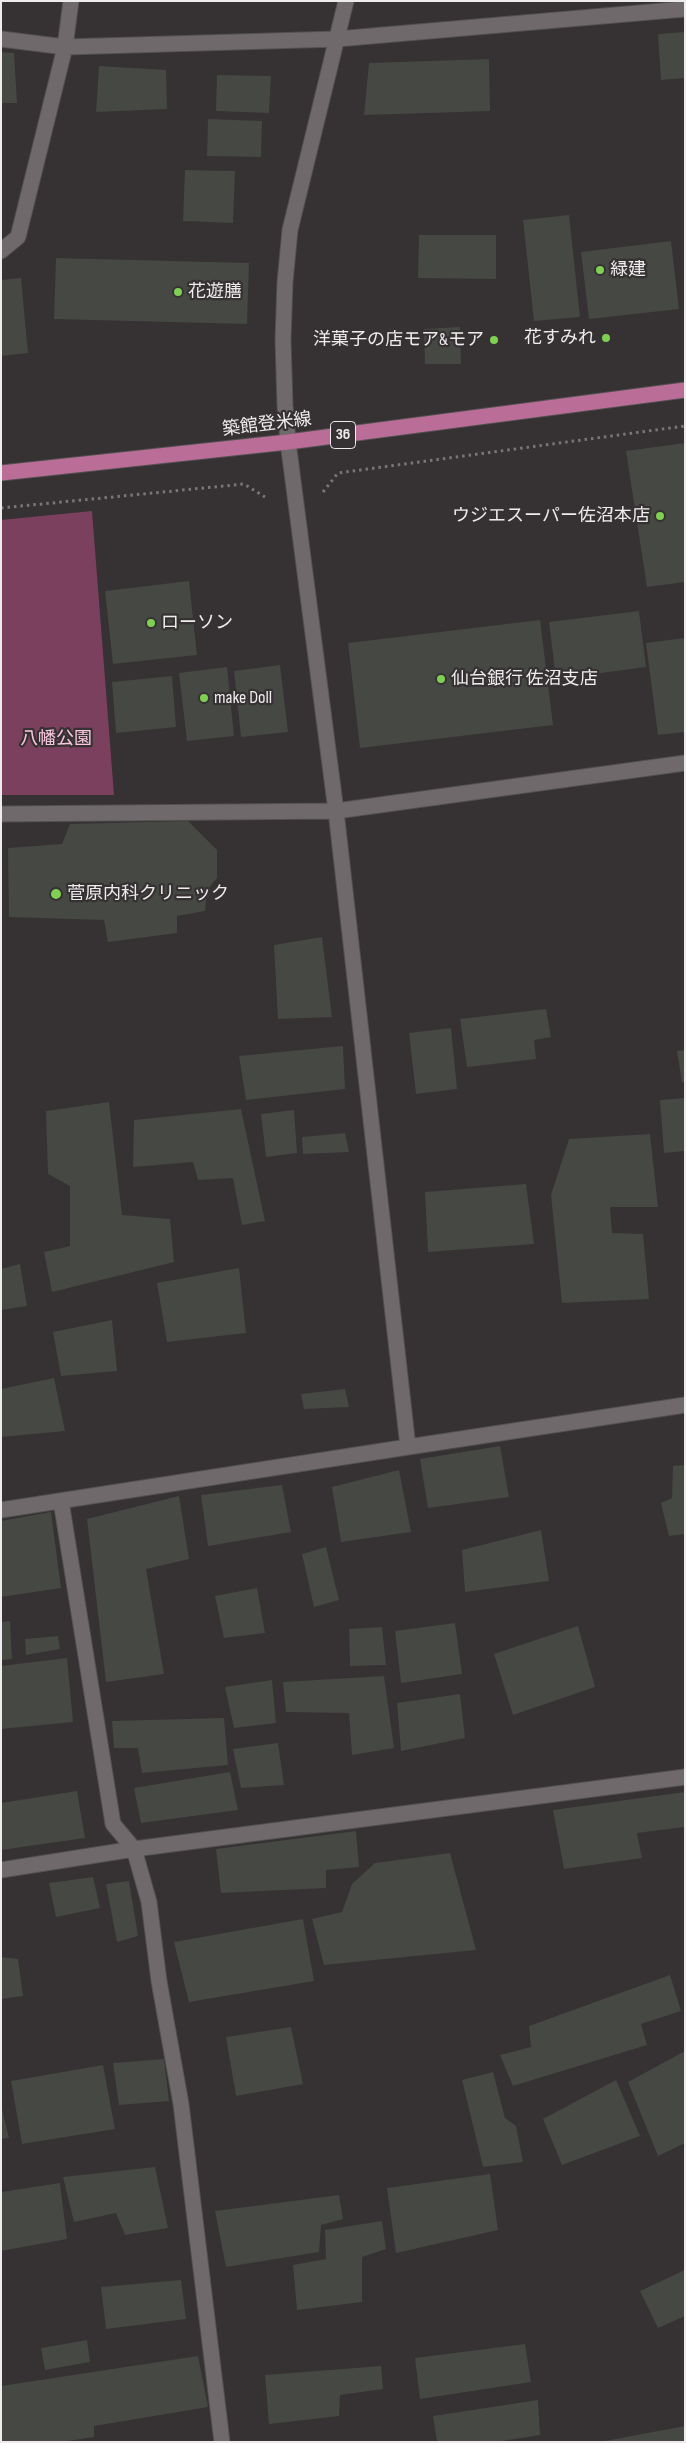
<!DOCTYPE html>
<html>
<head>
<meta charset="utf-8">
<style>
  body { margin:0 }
  #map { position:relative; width:686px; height:2443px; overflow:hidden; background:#363133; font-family:"Sofia Sans Condensed",sans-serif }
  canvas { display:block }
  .frame { position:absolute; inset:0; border:2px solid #eeebed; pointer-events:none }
</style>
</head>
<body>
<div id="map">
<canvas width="686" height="2443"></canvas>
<div class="frame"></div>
</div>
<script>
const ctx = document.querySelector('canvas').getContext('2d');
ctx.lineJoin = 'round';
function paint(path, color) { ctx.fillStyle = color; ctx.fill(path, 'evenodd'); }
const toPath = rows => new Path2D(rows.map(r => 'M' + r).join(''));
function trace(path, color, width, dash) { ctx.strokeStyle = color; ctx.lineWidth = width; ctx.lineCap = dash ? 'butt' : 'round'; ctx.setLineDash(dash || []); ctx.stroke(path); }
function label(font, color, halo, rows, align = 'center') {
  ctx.font = font + ' "Sofia Sans Condensed","Noto Sans JP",sans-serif'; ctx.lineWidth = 4.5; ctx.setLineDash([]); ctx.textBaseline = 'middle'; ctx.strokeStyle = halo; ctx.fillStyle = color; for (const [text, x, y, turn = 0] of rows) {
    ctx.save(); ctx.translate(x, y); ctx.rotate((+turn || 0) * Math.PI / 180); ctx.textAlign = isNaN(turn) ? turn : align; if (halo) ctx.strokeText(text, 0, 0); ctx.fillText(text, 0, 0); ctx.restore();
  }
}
const green = toPath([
  [92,511,114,795,1,795,1,520]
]);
const building = toPath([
  [685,32,685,78,661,80,658,34],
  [1,52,14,53,17,103,1,103],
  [489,59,490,111,364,115,369,63],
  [99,66,166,70,167,109,96,112],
  [217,75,271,76,269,113,216,111],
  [208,119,262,121,261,157,207,156],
  [185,170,235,171,233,223,183,221],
  [569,215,580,317,534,321,523,220],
  [419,235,496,235,496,279,418,278],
  [671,241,679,309,589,319,581,252],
  [56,258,249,263,247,324,54,319],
  [21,278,28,353,1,356,1,280],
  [460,327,461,364,425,364,424,329],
  [685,443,685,582,647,587,626,451],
  [189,581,197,655,113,664,105,591],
  [639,611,646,667,556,679,549,622],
  [540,620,553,725,360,748,348,643],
  [684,638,685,732,658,735,646,643],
  [280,665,288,732,241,737,234,671],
  [227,667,234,736,187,741,179,673],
  [172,676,176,727,116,733,112,682],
  [188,821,217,850,217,878,207,890,205,911,177,916,177,933,108,942,104,920,9,917,8,848,62,844,70,824],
  [322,937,332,1017,278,1019,274,945],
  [546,1009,551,1037,534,1040,536,1059,467,1067,460,1019],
  [451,1028,457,1089,416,1094,409,1033],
  [343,1046,345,1089,246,1100,239,1056],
  [685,1050,685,1082,682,1082,677,1051],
  [685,1098,685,1151,664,1153,660,1100],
  [109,1102,122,1215,170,1219,174,1262,52,1292,44,1252,70,1246,70,1186,48,1174,46,1111],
  [241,1109,265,1221,242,1225,233,1178,198,1180,193,1162,133,1167,134,1120],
  [294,1110,297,1153,266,1157,261,1114],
  [345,1133,349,1152,303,1154,302,1137],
  [650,1134,658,1207,610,1207,612,1233,643,1234,649,1299,562,1303,551,1195,569,1139],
  [526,1184,534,1244,428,1252,425,1192],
  [20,1264,27,1306,1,1310,1,1269],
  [239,1268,246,1333,167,1342,157,1283],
  [112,1320,117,1371,61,1376,53,1332],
  [54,1378,65,1431,1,1437,1,1389],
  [345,1389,349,1407,304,1409,301,1394],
  [500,1446,509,1497,428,1508,420,1459],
  [685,1465,685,1534,669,1536,661,1503,672,1498,673,1466],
  [399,1470,411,1532,341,1542,332,1487],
  [282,1485,291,1532,208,1546,201,1495],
  [179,1496,189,1559,146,1569,164,1674,106,1682,87,1519],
  [51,1512,61,1588,1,1597,1,1521],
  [541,1530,549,1581,465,1592,462,1550],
  [326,1547,339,1600,314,1607,302,1554],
  [257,1588,265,1633,224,1638,215,1596],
  [10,1621,12,1659,1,1660,1,1622],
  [455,1623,462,1674,401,1683,395,1631],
  [578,1626,595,1687,513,1715,494,1654],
  [382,1627,386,1665,350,1666,349,1629],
  [58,1636,60,1649,26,1655,25,1639],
  [67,1658,73,1722,1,1729,1,1666],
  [384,1676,394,1748,352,1755,349,1713,286,1712,283,1682],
  [272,1680,276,1723,234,1728,225,1687],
  [460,1694,465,1738,401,1751,397,1703],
  [224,1718,228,1765,142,1773,138,1748,114,1748,112,1721],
  [278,1743,284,1785,241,1788,233,1749],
  [230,1772,238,1810,141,1823,134,1788],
  [77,1791,85,1838,1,1850,1,1803],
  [685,1792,685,1827,637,1833,642,1858,564,1869,553,1810],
  [356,1831,359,1867,326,1870,326,1888,221,1893,216,1849],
  [450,1853,476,1950,324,1965,312,1919,342,1912,352,1884,375,1863],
  [93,1877,100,1908,56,1917,49,1883],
  [129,1881,138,1936,117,1942,106,1884],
  [303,1919,314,1981,189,2002,174,1942],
  [1,1957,18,1959,23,1996,1,1999],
  [670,1975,681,2011,641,2024,647,2045,513,2086,500,2055,531,2047,529,2026],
  [291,2027,303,2084,236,2096,226,2037],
  [685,2051,685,2143,658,2156,628,2082],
  [164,2059,169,2101,119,2105,113,2063],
  [103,2065,115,2129,22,2144,11,2081],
  [493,2072,505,2118,516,2126,523,2162,483,2167,462,2080],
  [616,2080,640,2136,562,2165,543,2119],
  [1,2109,2,2109,9,2138,1,2139],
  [155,2167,168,2228,125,2235,116,2213,74,2222,63,2177],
  [490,2174,498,2230,396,2253,387,2188],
  [60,2183,67,2239,1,2251,1,2192],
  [339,2195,343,2219,321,2225,319,2252,226,2267,215,2211],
  [382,2221,386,2249,362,2257,362,2302,297,2310,293,2265,326,2259,325,2230],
  [685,2270,685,2316,658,2328,640,2291],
  [181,2280,186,2319,106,2329,101,2287],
  [87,2340,90,2362,45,2370,41,2348],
  [525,2344,531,2382,420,2399,415,2358],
  [198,2356,208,2407,94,2426,94,2437,62,2442,1,2442,1,2386],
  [381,2366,383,2389,340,2395,339,2416,269,2424,265,2375],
  [538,2400,540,2435,496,2442,437,2442,433,2416],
  [685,2426,685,2442,605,2442,605,2441]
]);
const path = toPath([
  [323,492,338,473,685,426],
  [1,508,244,484,265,497]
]);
const minor = toPath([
  [1,39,65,47,337,39,685,9],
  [1,251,18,237,65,47,71,1],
  [1,814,336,811,685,763],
  [408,1447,685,1405],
  [61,1501,113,1824,134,1849,149,1902,159,1981,181,2104,222,2442],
  [1,1510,408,1447,336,811,288,442,285,405,283,340,285,282,290,230,346,1],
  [1,1870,134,1849,685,1777]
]);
const major = toPath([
  [1,473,288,442,685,390]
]);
const markers = [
  [600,270,5,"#7fd052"],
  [178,292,5,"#7fd052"],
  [606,338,5,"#7fd052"],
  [494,340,5,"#7fd052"],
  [660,516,5,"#7fd052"],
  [151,623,5,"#7fd052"],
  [441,679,5,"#7fd052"],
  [204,698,5,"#7fd052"],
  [56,894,6,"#7fd052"]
];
const shields = [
  [343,435,25]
];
const shieldNames = [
  ["36",343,435]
];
const poiNames = [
  ["緑建",610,270],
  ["花遊膳",188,292],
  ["花すみれ",596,338,"right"],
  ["洋菓子の店モア&モア",484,340,"right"],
  ["ウジエスーパー佐沼本店",650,516,"right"],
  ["ローソン",161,623],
  ["仙台銀行 佐沼支店",451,679],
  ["make Doll",214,698],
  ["菅原内科クリニック",67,894]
];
const streetNames = [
  ["築館登米線",267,425,-7]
];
const parkNames = [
  ["八幡公園",56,739]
];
paint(green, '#7a405d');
paint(building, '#454843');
trace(minor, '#535052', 17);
trace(major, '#535052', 17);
trace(path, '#7a7678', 3, [2.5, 4]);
trace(minor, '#6f696b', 15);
trace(major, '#ba6d96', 15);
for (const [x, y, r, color] of markers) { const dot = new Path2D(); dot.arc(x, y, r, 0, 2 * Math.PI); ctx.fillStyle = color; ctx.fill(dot); trace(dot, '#363133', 2); }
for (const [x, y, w] of shields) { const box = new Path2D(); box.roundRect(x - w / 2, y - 13.5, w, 27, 4); ctx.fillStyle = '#363133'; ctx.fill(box); trace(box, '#eeebed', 1); }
label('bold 16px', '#eeebed', null, shieldNames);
label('18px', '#eeebed', '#363133', poiNames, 'left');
label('18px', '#eeebed', '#363133', streetNames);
label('18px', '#fac9e0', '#363133', parkNames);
</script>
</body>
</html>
